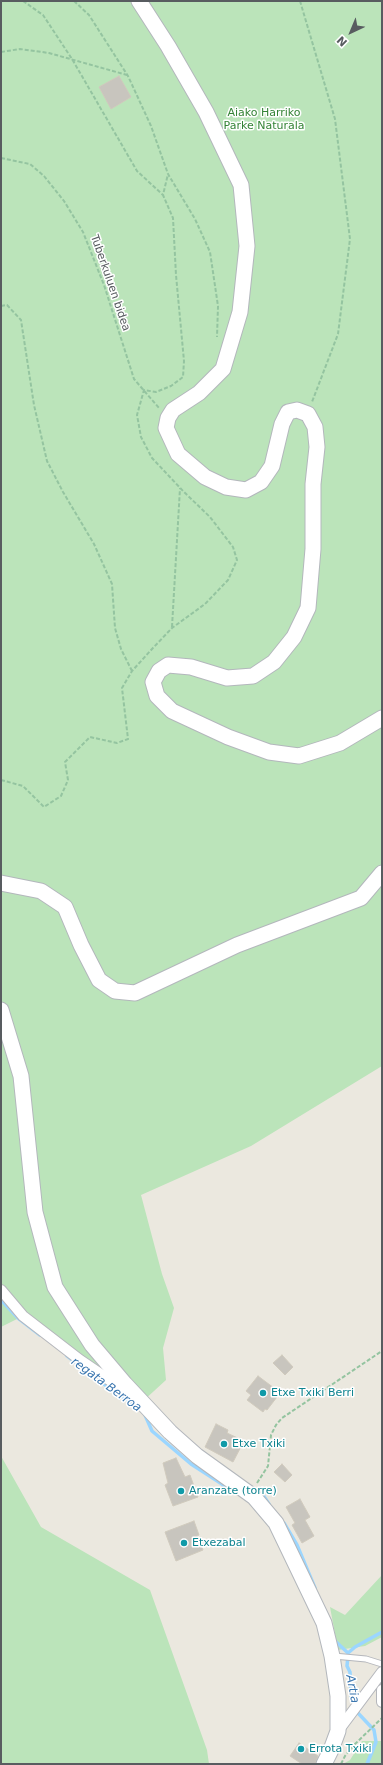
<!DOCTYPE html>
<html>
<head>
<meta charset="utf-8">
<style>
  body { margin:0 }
  #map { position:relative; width:383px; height:1765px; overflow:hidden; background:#ebe8df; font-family:"DejaVu Sans",sans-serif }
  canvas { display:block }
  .frame { position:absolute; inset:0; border:2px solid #585c60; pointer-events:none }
  .north { position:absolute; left:331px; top:12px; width:40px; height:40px; -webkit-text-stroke:3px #fff; paint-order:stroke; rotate:224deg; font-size:11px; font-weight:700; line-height:16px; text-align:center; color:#585c60 }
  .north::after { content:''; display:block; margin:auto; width:14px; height:18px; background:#585c60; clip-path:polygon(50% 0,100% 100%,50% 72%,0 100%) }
</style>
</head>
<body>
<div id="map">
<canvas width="383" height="1765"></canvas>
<div class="frame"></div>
<div class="north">N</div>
</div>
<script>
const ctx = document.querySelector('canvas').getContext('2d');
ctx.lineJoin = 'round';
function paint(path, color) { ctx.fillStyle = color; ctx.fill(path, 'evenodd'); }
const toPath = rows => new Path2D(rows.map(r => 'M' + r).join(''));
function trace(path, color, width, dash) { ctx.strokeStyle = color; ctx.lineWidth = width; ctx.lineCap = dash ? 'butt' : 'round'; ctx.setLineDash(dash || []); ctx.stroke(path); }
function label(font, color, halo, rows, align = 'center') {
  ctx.font = font + ' "DejaVu Sans",sans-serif'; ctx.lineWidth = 3; ctx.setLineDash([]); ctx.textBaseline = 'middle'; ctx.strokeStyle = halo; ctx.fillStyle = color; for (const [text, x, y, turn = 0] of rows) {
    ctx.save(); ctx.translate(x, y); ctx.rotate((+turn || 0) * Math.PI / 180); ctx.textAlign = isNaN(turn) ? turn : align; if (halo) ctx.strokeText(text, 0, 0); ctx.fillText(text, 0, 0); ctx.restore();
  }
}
const green = toPath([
  [1,1,382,1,382,1066,251,1146,141,1195,162,1274,174,1308,163,1348,166,1380,142,1402,23,1316,1,1327],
  [1,1456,41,1527,150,1590,207,1750,209,1764,1,1764],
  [382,1575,382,1637,365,1646,338,1650,330,1607,345,1615],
  [362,1741,382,1741,382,1764,343,1764,350,1760]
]);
const stream = toPath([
  [1,1300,18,1318,40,1335],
  [67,1356,92,1376,135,1405],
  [145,1415,152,1431,191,1464,225,1486],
  [263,1495,269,1504],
  [284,1523,297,1545,315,1588],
  [333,1639,348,1653],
  [348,1653,355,1647,382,1632],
  [348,1656,347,1666,350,1672,351,1696,357,1712,374,1730,376,1742,367,1764]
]);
const building = toPath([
  [119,76,131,97,111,109,99,87,119,76],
  [282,1355,293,1367,285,1375,273,1363,282,1355],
  [258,1376,278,1391,275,1396,277,1397,267,1410,265,1409,263,1412,247,1400,251,1395,246,1391,258,1376],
  [216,1424,228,1430,227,1433,244,1441,233,1462,205,1447,216,1424],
  [176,1458,185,1477,190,1475,198,1497,173,1506,165,1485,168,1483,163,1463,176,1458],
  [282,1464,292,1475,285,1482,274,1472,282,1464],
  [300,1499,310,1517,305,1520,314,1536,302,1543,292,1525,295,1523,286,1507,300,1499],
  [194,1521,199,1535,197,1536,203,1550,176,1561,165,1532,194,1521],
  [299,1743,318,1756,315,1764,302,1764,290,1756,299,1743]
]);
const path = toPath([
  [23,1,43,15,72,59,137,171,163,195],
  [74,1,89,15,128,76,151,126,168,174,195,219,210,252,218,306,217,337],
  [300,1,335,119,350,239,338,334,312,402],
  [1,52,20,49,49,53,127,75],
  [1,158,30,164,44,176,64,201,83,232,104,285,134,379,159,408],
  [1,306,7,305,21,320,34,405,47,461,63,492,94,544,112,584,115,628,121,649,132,671],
  [172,627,180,488],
  [1,780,23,786,44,807,61,796,68,780,65,762,90,737,117,743,128,739,122,688,132,671,152,649,172,628,205,604,228,580,237,560,233,547,210,517,184,492,152,458,141,437,137,415,144,390,156,392,171,386,183,377,184,361,176,275,173,218,163,195,168,174],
  [257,1483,268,1466,271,1435,276,1425,282,1418,382,1351],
  [341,1764,345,1756,355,1744,382,1718]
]);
const lane = toPath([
  [334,1656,366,1659,382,1664]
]);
const street = toPath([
  [1,1290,23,1316,80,1360,127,1392],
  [382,1690,382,1702],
  [338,1731,382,1672]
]);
const secondary = toPath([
  [139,1,168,46,206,112,241,185,247,246,240,312,223,369,199,393,173,410,168,418,166,428,178,454,205,477,226,487,246,490,261,482,272,466,282,424,288,412,297,410,308,414,315,427,317,447,313,484,313,549,308,608,294,637,274,662,253,676,227,678,191,667,168,665,159,671,153,682,157,696,172,711,228,737,269,752,299,756,340,743,382,718],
  [1,883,41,891,65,907,81,945,99,980,115,991,135,993,237,945,361,898,382,873],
  [1,1010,21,1076,35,1212,55,1287,92,1345,125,1384,170,1432,197,1456,254,1497,276,1523,324,1623,332,1656,338,1696,338,1731,331,1750,324,1764]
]);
const markers = [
  [263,1393,4,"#0f9aa8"],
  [224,1444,4,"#0f9aa8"],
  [181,1491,4,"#0f9aa8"],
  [184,1543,4,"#0f9aa8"],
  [301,1749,4,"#0f9aa8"]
];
const parkNames = [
  ["Aiako Harriko",264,113],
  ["Parke Naturala",264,126]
];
const streetNames = [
  ["Tuberkuluen bidea",110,283,71]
];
const cultureNames = [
  ["Etxe Txiki Berri",271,1393],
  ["Etxe Txiki",232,1444],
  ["Aranzate (torre)",189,1491],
  ["Etxezabal",192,1543],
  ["Errota Txiki",309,1749]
];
const waterNames = [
  ["regata Berroa",106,1385,36],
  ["Artia",352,1689,79]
];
paint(green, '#bbe4ba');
trace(stream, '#9bd6ff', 3.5);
paint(building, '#c8c5be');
trace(building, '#d0cabd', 1);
trace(lane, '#b5b7bc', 7);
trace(street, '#b5b7bc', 12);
trace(secondary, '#b3b7bc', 17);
trace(path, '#94c4a0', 2, [4, 2]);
trace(lane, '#fff', 5);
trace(street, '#fff', 10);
trace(secondary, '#fff', 15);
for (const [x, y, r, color] of markers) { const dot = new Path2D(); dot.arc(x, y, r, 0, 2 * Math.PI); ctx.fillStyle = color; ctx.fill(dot); trace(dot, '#fff', 1.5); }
label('11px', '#348336', '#fff', parkNames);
label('11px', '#585c60', '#fff', streetNames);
label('11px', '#0d838f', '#fff', cultureNames, 'left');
label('italic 12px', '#3a76af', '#fff', waterNames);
</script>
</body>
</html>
